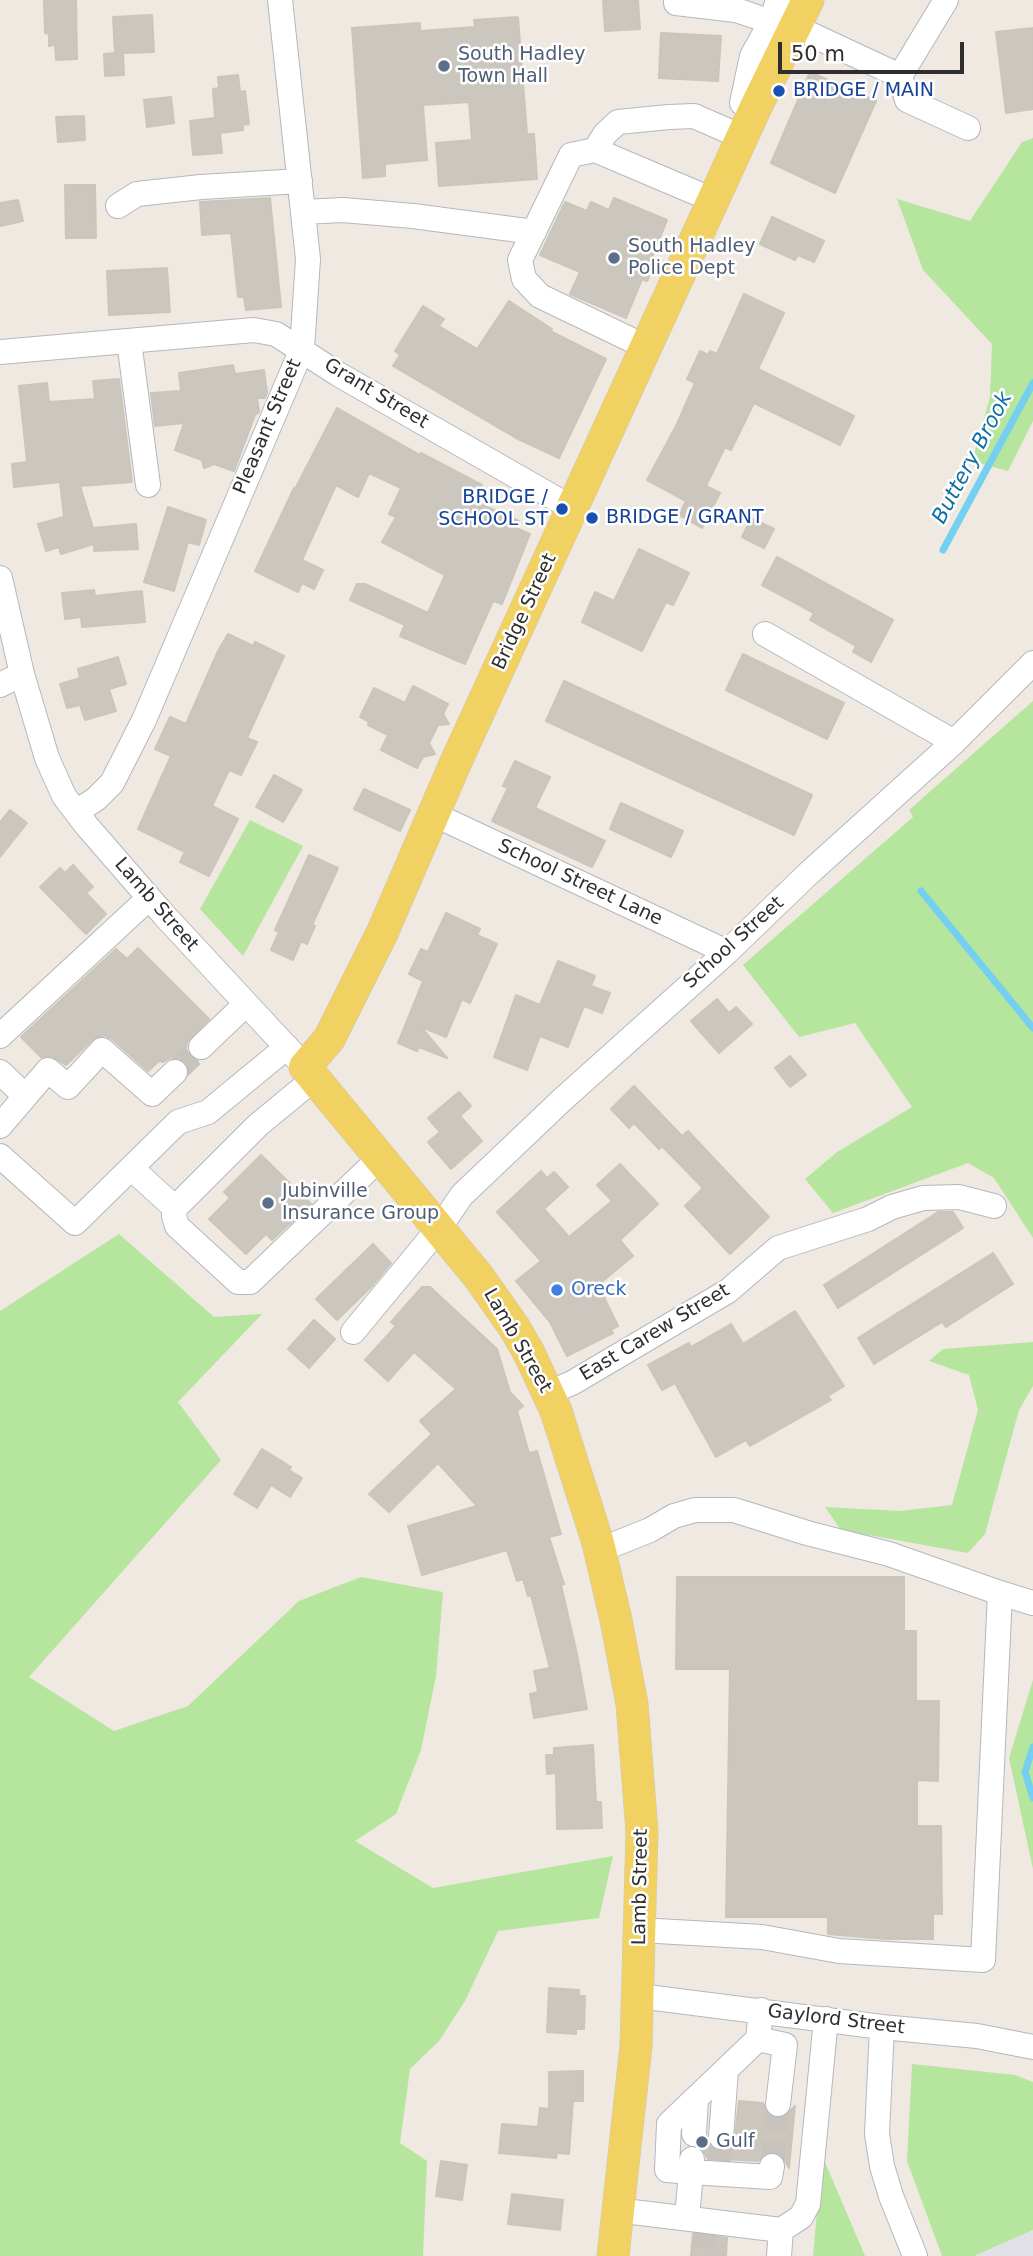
<!DOCTYPE html>
<html>
<head>
<meta charset="utf-8">
<style>
  body { margin:0 }
  #map { position:relative; width:1033px; height:2256px; overflow:hidden; background:#efe9e1; font-family:"DejaVu Sans",sans-serif }
  canvas { display:block }
  .scale { position:absolute; left:778px; top:42px; width:186px; height:32px; box-sizing:border-box; border:4px solid #2e2e2e; border-top:0; padding-left:9px; font-size:21px; line-height:24px; white-space:nowrap; color:#2e2e2e; -webkit-text-stroke:5px #fff; paint-order:stroke }
</style>
</head>
<body>
<div id="map">
<canvas width="1033" height="2256"></canvas>
<div class="scale">50 m</div>
</div>
<script>
const ctx = document.querySelector('canvas').getContext('2d');
ctx.lineJoin = 'round';
function paint(path, color) { ctx.fillStyle = color; ctx.fill(path, 'evenodd'); }
const toPath = rows => new Path2D(rows.map(r => 'M' + r).join(''));
function trace(path, color, width, dash) { ctx.strokeStyle = color; ctx.lineWidth = width; ctx.lineCap = dash ? 'butt' : 'round'; ctx.setLineDash(dash || []); ctx.stroke(path); }
function label(font, color, halo, rows, align = 'center') {
  ctx.font = font + ' "DejaVu Sans",sans-serif'; ctx.lineWidth = 5; ctx.setLineDash([]); ctx.textBaseline = 'middle'; ctx.strokeStyle = halo; ctx.fillStyle = color; for (const [text, x, y, turn = 0] of rows) {
    ctx.save(); ctx.translate(x, y); ctx.rotate((+turn || 0) * Math.PI / 180); ctx.textAlign = isNaN(turn) ? turn : align; if (halo) ctx.strokeText(text, 0, 0); ctx.fillText(text, 0, 0); ctx.restore();
  }
}
const industrial = toPath([
  [1033,2230,1033,2256,974,2256]
]);
const green = toPath([
  [1033,138,1033,421,1008,471,972,461,990,397,992,344,923,270,897,199,970,221,1022,142],
  [1033,701,1033,1238,994,1178,968,1163,833,1213,805,1179,837,1152,912,1107,855,1023,799,1037,743,965,913,817,909,810],
  [250,820,303,846,243,956,200,909],
  [119,1234,214,1317,262,1314,178,1402,221,1460,29,1677,114,1731,188,1706,299,1601,361,1577,443,1592,436,1676,421,1750,396,1814,355,1841,433,1888,613,1856,599,1918,498,1931,465,2001,439,2041,410,2069,400,2143,427,2161,423,2256,0,2256,0,1311],
  [1033,1342,1033,1386,1019,1410,985,1534,968,1553,841,1530,825,1507,900,1511,952,1505,978,1410,969,1375,929,1361,943,1349],
  [1033,1680,1033,1869,1009,1758],
  [912,2064,1015,2075,1033,2082,1033,2230,974,2256,942,2256,907,2161],
  [822,2155,865,2256,813,2256]
]);
const stream = toPath([
  [943,550,1033,383],
  [921,891,1033,1028],
  [1033,1747,1025,1772,1033,1798]
]);
const building = toPath([
  [44,0,76,0,77,59,56,60,55,45,49,46,49,34,45,33,44,0],
  [603,0,638,0,640,29,605,31,603,0],
  [152,15,154,52,123,53,124,75,105,76,104,54,115,53,113,17,152,15],
  [518,17,527,134,534,134,537,179,439,186,436,143,472,140,469,102,423,105,427,160,385,164,385,176,363,178,352,28,420,23,420,31,475,27,474,20,518,17],
  [1033,28,1033,109,1006,113,996,32,1033,28],
  [661,33,721,36,718,81,659,78,661,33],
  [810,72,876,101,835,193,771,163,810,72],
  [238,75,240,92,245,91,249,124,243,125,243,130,220,133,222,153,193,155,190,121,215,118,213,89,219,88,218,77,238,75],
  [171,97,174,123,147,127,144,100,171,97],
  [84,116,85,140,58,142,56,117,84,116],
  [65,185,95,185,96,238,66,238,65,185],
  [270,198,281,307,246,310,244,297,238,297,231,233,202,235,200,202,270,198],
  [614,198,667,220,650,262,654,264,647,281,642,279,626,318,570,294,580,272,540,255,565,202,587,211,591,202,609,210,614,198],
  [18,200,23,221,0,226,0,203,18,200],
  [772,217,824,241,814,262,798,255,795,260,760,244,772,217],
  [167,268,170,312,109,315,107,271,167,268],
  [744,294,784,313,758,369,854,416,840,445,754,403,731,450,725,447,706,486,720,493,702,528,679,515,686,501,647,480,677,424,695,383,687,379,700,351,708,355,710,351,717,354,744,294],
  [509,301,552,329,550,331,606,359,559,458,516,438,393,366,400,355,395,351,423,306,444,319,439,326,477,349,509,301],
  [233,365,235,374,264,370,267,393,265,398,257,398,259,412,255,415,234,471,214,464,204,468,202,460,175,450,184,423,155,426,151,393,181,391,179,373,233,365],
  [119,379,132,482,80,486,93,528,136,524,138,549,94,551,94,544,61,554,59,547,46,551,38,524,64,517,60,482,14,487,12,464,27,462,19,386,47,383,49,402,95,399,93,381,119,379],
  [337,408,420,455,421,453,482,485,473,501,519,521,516,528,530,534,502,604,493,601,465,664,400,636,405,625,350,600,357,584,365,584,428,613,445,575,382,542,396,517,389,514,401,488,369,473,358,497,336,485,302,560,323,570,314,589,302,583,298,592,255,571,294,488,295,489,337,408],
  [168,507,206,520,199,545,188,542,174,591,144,582,168,507],
  [751,518,774,529,764,548,742,537,751,518],
  [639,549,689,573,673,605,666,602,642,651,582,622,595,592,614,601,639,549],
  [777,557,893,620,871,662,853,652,856,646,810,620,814,613,762,585,777,557],
  [94,590,95,596,142,591,145,622,82,627,81,617,65,619,62,593,94,590],
  [228,634,253,646,255,642,284,656,247,738,257,742,241,775,229,770,212,806,238,819,209,876,180,862,185,852,138,829,171,756,155,749,170,717,186,724,218,651,228,634],
  [743,654,844,703,827,739,726,690,743,654],
  [118,657,126,684,109,689,116,711,85,720,80,705,67,708,60,684,80,678,78,669,118,657],
  [564,681,812,795,794,835,546,721,564,681],
  [413,686,448,704,443,714,449,724,438,725,429,743,435,754,423,757,417,768,381,750,388,735,368,725,369,722,360,717,374,688,405,703,413,686],
  [515,761,550,777,535,808,605,841,592,867,492,821,508,788,503,786,515,761],
  [274,775,302,790,283,822,256,807,274,775],
  [364,789,410,810,400,831,354,809,364,789],
  [621,803,683,831,671,857,610,829,621,803],
  [10,810,27,823,0,857,0,822,10,810],
  [309,855,338,868,312,925,315,926,307,944,301,941,293,960,271,950,279,932,275,930,309,855],
  [73,865,93,887,86,893,106,914,86,934,40,887,60,868,65,873,73,865],
  [446,913,480,929,477,935,497,944,470,1003,462,999,446,1037,421,1027,447,1058,419,1047,417,1051,398,1043,423,981,409,974,421,949,428,952,446,913],
  [138,948,209,1019,187,1042,186,1050,190,1057,198,1061,190,1070,185,1061,172,1057,163,1062,159,1061,148,1071,112,1039,104,1035,92,1040,66,1065,51,1056,41,1057,21,1037,116,949,127,959,138,948],
  [558,961,595,976,591,986,610,993,602,1013,584,1006,568,1047,540,1036,527,1070,494,1057,516,995,540,1005,558,961],
  [717,999,729,1013,736,1007,752,1024,719,1053,691,1021,717,999],
  [790,1056,806,1075,790,1087,775,1068,790,1056],
  [634,1086,682,1136,688,1131,769,1217,730,1254,685,1206,703,1188,662,1146,659,1149,634,1123,629,1128,611,1109,634,1086],
  [459,1092,471,1106,460,1116,482,1141,451,1169,428,1142,440,1132,428,1118,459,1092],
  [261,1155,311,1204,272,1240,266,1234,246,1254,209,1219,230,1198,224,1192,261,1155],
  [620,1164,658,1204,620,1240,633,1256,598,1285,618,1326,611,1330,613,1333,567,1356,550,1322,516,1281,541,1261,497,1212,541,1171,547,1178,554,1172,568,1187,544,1209,569,1237,612,1201,597,1185,620,1164],
  [938,1212,953,1212,963,1228,838,1308,824,1285,938,1212],
  [373,1244,391,1263,372,1286,337,1320,316,1299,373,1244],
  [993,1253,1013,1284,946,1327,942,1322,874,1364,858,1338,993,1253],
  [422,1287,430,1287,497,1349,510,1392,523,1406,517,1411,529,1453,537,1451,561,1534,549,1537,564,1584,561,1585,577,1654,587,1709,534,1718,530,1694,538,1692,534,1671,550,1668,531,1595,528,1596,523,1579,517,1581,507,1550,422,1575,408,1526,477,1506,438,1463,389,1512,369,1494,432,1434,420,1421,456,1389,414,1352,388,1381,365,1360,396,1326,391,1322,422,1287],
  [795,1311,844,1386,828,1396,831,1400,750,1446,746,1440,716,1457,675,1383,662,1390,648,1365,689,1343,691,1347,731,1324,743,1344,795,1311],
  [314,1320,335,1339,309,1368,288,1349,314,1320],
  [262,1449,291,1467,289,1470,302,1478,290,1497,271,1485,257,1508,234,1494,262,1449],
  [677,1577,904,1577,904,1631,916,1631,916,1701,939,1701,938,1781,917,1780,917,1826,941,1826,942,1914,933,1914,933,1939,886,1939,828,1934,828,1917,726,1917,730,1669,676,1669,677,1577],
  [593,1745,596,1802,601,1802,602,1828,557,1829,556,1773,547,1774,546,1755,554,1755,554,1748,593,1745],
  [549,1988,579,1990,579,1996,585,1996,584,2029,576,2029,576,2034,547,2032,549,1988],
  [583,2071,583,2101,573,2101,569,2154,557,2153,556,2158,499,2153,502,2124,538,2127,540,2108,549,2109,549,2072,583,2071],
  [739,2101,763,2103,769,2115,777,2119,784,2117,795,2106,789,2168,782,2155,774,2151,766,2152,758,2161,707,2158,701,2147,707,2141,712,2149,719,2152,728,2150,734,2145,739,2101],
  [441,2161,467,2165,462,2200,436,2196,441,2161],
  [512,2194,563,2200,560,2230,508,2224,512,2194],
  [693,2234,727,2238,726,2256,691,2256,693,2234]
]);
const minorTunnel = toPath([
  [175,1072,201,1047],
  [719,2161,721,2137],
  [772,2166,778,2104],
  [693,2235,727,2240]
]);
const minor = toPath([
  [676,0,676,3,736,10,771,22,778,0],
  [900,76,946,0],
  [756,107,742,103,752,56,771,22,795,27,900,76,907,100,968,128],
  [595,150,571,155,520,260,524,279,540,296,646,347],
  [713,200,595,150,605,134,618,122,669,117,694,116,742,137],
  [118,206,137,194,201,187,300,181],
  [303,212,343,210,413,216,534,232],
  [129,341,148,485],
  [0,352,254,330,276,334,338,374,572,508],
  [0,578,22,674,47,758,64,796,86,825,164,915,305,1067],
  [765,634,954,742],
  [0,685,22,674],
  [76,812,96,799,112,783,144,720,302,349,308,259,280,0],
  [433,814,727,952],
  [0,1036,149,898],
  [201,1047,246,1004],
  [0,1072,25,1096],
  [315,1078,258,1125,175,1208,174,1216,177,1226,238,1282,250,1282,381,1157],
  [0,1126,48,1070,68,1087,102,1050,152,1094,175,1072],
  [0,1156,75,1223,178,1122,208,1112,287,1047],
  [131,1168,175,1208],
  [353,1332,440,1227,462,1195,563,1099,727,952,809,873,954,742,1033,663],
  [548,1393,572,1383,728,1291,778,1248,868,1219,892,1207,923,1198,959,1197,994,1206],
  [600,1550,650,1530,674,1516,695,1510,734,1510,807,1533,889,1554,1000,1593,983,1960,839,1951,762,1937,640,1930],
  [1000,1593,1033,1603],
  [639,1996,882,2027,977,2036,1033,2047],
  [882,2027,877,2134,882,2166,891,2196,915,2256],
  [758,2039,785,2045,778,2104],
  [694,2134,696,2099],
  [721,2137,726,2070],
  [692,2159,691,2172,667,2170,669,2124,758,2039,761,2010],
  [616,2210,781,2230,801,2217,808,2204,826,2019],
  [687,2218,691,2172,770,2177,772,2166],
  [779,2256,781,2230]
]);
const major = toPath([
  [613,2256,636,2046,642,1832,632,1704,616,1620,598,1543,556,1411,529,1353,514,1327,478,1276,305,1067,329,1039,383,931,455,764,756,107,808,0]
]);
const markers = [
  [444,66,7,"#5c6f8a"],
  [779,91,7,"#1a4fb4"],
  [614,258,7,"#5c6f8a"],
  [562,509,7,"#1a4fb4"],
  [592,518,7,"#1a4fb4"],
  [268,1203,7,"#5c6f8a"],
  [557,1290,7,"#3f7fe0"],
  [702,2142,7,"#5c6f8a"]
];
const serviceNames = [
  ["South Hadley",458,55],
  ["Town Hall",458,77],
  ["South Hadley",628,247],
  ["Police Dept",628,269],
  ["Jubinville",282,1192],
  ["Insurance Group",282,1214],
  ["Gulf",716,2142]
];
const transitNames = [
  ["BRIDGE / MAIN",793,91],
  ["BRIDGE /",548,498,"right"],
  ["SCHOOL ST",548,520,"right"],
  ["BRIDGE / GRANT",606,518]
];
const streetNames = [
  ["Grant Street",376,394,31],
  ["Pleasant Street",268,427,-67],
  ["Bridge Street",525,612,-65],
  ["School Street Lane",580,883,25],
  ["Lamb Street",156,905,49],
  ["School Street",734,943,-42],
  ["East Carew Street",655,1333,-31],
  ["Lamb Street",517,1341,60],
  ["Lamb Street",641,1887,-89],
  ["Gaylord Street",836,2020,7]
];
const shopNames = [
  ["Oreck",571,1290]
];
const waterNames = [
  ["Buttery Brook",973,458,-62]
];
paint(industrial, '#e3e1e8');
paint(green, '#b6e59e');
trace(stream, '#75cff0', 7);
paint(building, '#cbc7bf');
trace(building, '#cbc5ba', 2);
trace(minorTunnel, '#c8c4bd', 24, [24, 12]);
trace(minor, '#b4b7c1', 26);
trace(major, '#c9c9c9', 33);
trace(minor, '#fff', 24);
trace(major, '#f2d163', 32);
for (const [x, y, r, color] of markers) { const dot = new Path2D(); dot.arc(x, y, r, 0, 2 * Math.PI); ctx.fillStyle = color; ctx.fill(dot); trace(dot, '#fff', 2.5); }
label('19px', '#4e5e75', '#fff', serviceNames, 'left');
label('19px', '#164399', '#fff', transitNames, 'left');
label('19px', '#2e2e2e', '#fff', streetNames);
label('19px', '#366cbe', '#fff', shopNames, 'left');
label('italic 21px', '#0d6fa3', '#fff', waterNames);
</script>
</body>
</html>
